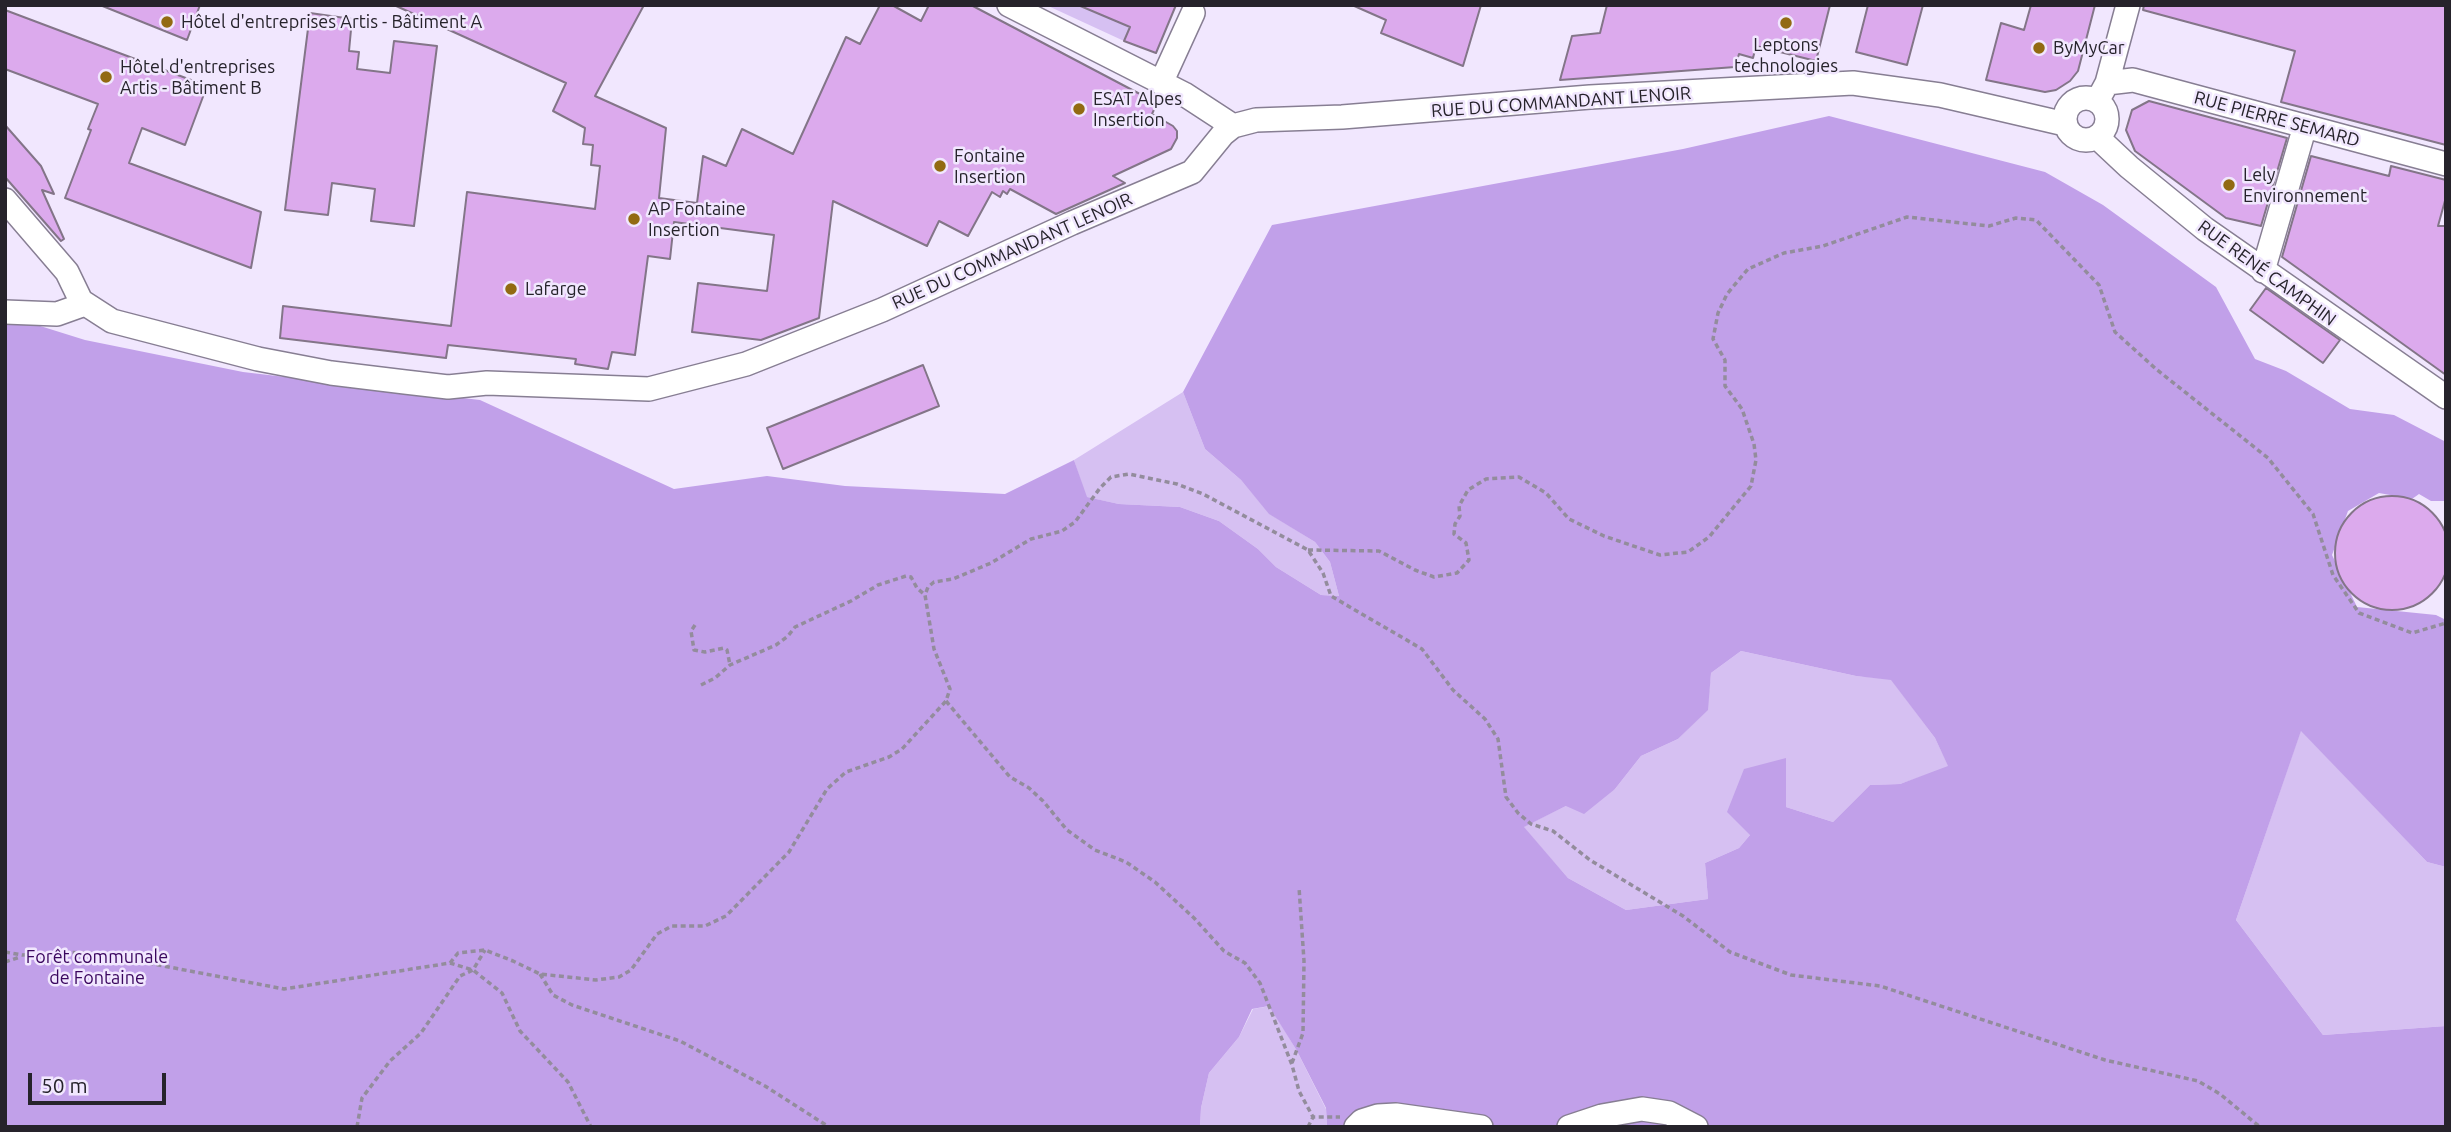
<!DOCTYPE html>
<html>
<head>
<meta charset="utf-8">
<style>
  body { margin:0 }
  #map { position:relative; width:2451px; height:1132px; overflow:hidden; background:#f1e7fe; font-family:Ubuntu,sans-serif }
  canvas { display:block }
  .frame { position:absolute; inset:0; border:7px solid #26232b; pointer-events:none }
  .scale { position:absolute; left:28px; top:1073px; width:138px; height:32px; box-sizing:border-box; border:4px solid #26232b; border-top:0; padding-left:9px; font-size:21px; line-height:24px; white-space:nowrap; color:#26232b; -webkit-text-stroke:5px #f1e7fe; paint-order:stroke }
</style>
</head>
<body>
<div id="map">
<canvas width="2451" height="1132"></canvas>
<div class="frame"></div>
<div class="scale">50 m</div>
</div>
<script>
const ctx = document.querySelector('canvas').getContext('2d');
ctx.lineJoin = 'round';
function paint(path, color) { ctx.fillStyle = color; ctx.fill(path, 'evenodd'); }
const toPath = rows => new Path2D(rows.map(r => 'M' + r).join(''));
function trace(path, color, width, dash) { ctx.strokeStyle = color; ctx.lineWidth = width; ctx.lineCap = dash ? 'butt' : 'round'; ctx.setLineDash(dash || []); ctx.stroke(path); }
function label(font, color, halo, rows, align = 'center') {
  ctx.font = font + ' Ubuntu,sans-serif'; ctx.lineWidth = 5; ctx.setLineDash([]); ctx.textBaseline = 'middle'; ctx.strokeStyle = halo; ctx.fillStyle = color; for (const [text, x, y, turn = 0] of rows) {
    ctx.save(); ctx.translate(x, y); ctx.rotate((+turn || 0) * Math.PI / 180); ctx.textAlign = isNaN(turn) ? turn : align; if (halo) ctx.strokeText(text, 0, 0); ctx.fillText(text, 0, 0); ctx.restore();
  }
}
const green = toPath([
  [1046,5,1077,5,1130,27,1124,41],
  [1183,392,1205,449,1241,480,1270,514,1315,542,1330,562,1339,596,1321,595,1276,567,1258,549,1219,521,1180,507,1119,504,1086,497,1074,460],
  [1741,651,1856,676,1891,679,1935,738,1949,767,1900,784,1870,785,1833,822,1786,807,1750,835,1739,848,1705,863,1708,899,1626,910,1568,878,1523,827,1566,806,1615,789,1641,756,1678,739,1707,710,1711,673],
  [2301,730,2427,862,2446,867,2446,1026,2323,1035,2236,920],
  [1270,1006,1297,1051,1326,1109,1327,1127,1200,1127,1201,1108,1209,1073,1239,1037,1253,1009]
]);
const forest = toPath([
  [1829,116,2045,172,2103,205,2216,287,2255,359,2286,371,2350,409,2394,415,2446,442,2446,501,2431,501,2419,494,2412,499,2379,493,2348,511,2332,555,2357,607,2436,615,2446,620,2446,867,2427,862,2301,731,2236,920,2323,1035,2446,1026,2446,1127,1327,1127,1326,1108,1297,1051,1269,1006,1252,1009,1239,1037,1209,1073,1201,1108,1200,1127,5,1127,5,315,85,340,243,372,480,400,674,489,767,476,845,486,1005,494,1074,460,1087,497,1119,504,1180,507,1219,521,1258,549,1276,567,1321,595,1339,596,1330,562,1315,542,1269,514,1241,480,1205,449,1183,392,1272,225,1683,149],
  [1741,651,1856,676,1891,680,1935,738,1948,766,1900,784,1870,785,1833,822,1786,807,1786,758,1744,769,1727,812,1750,835,1739,848,1705,863,1708,899,1626,910,1568,878,1524,827,1566,806,1584,814,1615,789,1641,756,1678,739,1708,710,1711,673]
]);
const building = toPath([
  [100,5,200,5,187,40,100,5],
  [394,5,644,5,595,96,666,128,659,198,697,203,703,156,726,166,742,129,793,154,846,37,860,44,880,5,892,5,921,21,929,5,971,5,1157,103,1152,114,1173,126,1177,131,1177,138,1171,149,1113,176,1125,183,1056,214,1010,189,1007,194,1003,191,1000,197,992,192,968,236,939,221,927,246,833,201,819,318,761,340,692,332,698,283,767,291,774,235,674,222,670,259,648,256,635,355,612,352,608,369,575,364,576,359,448,345,446,358,280,338,283,306,451,326,467,192,595,209,600,166,591,165,593,145,583,144,585,128,553,111,566,83,394,5],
  [1078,5,1176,5,1156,53,1124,41,1130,27,1078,5],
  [1352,5,1481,5,1463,66,1381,33,1386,20,1352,5],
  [1607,5,1830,5,1816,61,1756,46,1753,58,1739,54,1735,67,1560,80,1572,36,1600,33,1607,5],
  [1868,5,1923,5,1907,65,1856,52,1868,5],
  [2031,5,2095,5,2078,71,2070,81,2056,90,2045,92,1986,80,2001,23,2024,30,2031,5],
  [2144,5,2446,5,2446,145,2281,102,2295,51,2143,10,2144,5],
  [5,10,207,86,185,145,142,128,129,163,261,212,251,268,65,198,91,130,88,129,98,104,5,69,5,10],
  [310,13,352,19,349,51,359,52,357,69,390,73,394,41,437,46,414,226,371,221,375,189,332,183,328,215,285,210,310,13],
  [2149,101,2287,138,2261,226,2226,218,2135,151,2126,130,2132,110,2149,101],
  [5,125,41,166,54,194,42,190,64,239,61,241,5,177,5,125],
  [2311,156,2389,176,2391,166,2446,180,2446,197,2438,226,2446,226,2446,375,2282,257,2311,156],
  [2266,288,2340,340,2323,363,2250,310,2266,288],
  [923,365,939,406,783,469,767,428,923,365],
  '2335 553a57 57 0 1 1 114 0a57 57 0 1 1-114 0Z'
]);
const path = toPath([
  [1308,550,1379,551,1415,570,1434,577,1457,573,1469,560,1466,543,1454,534,1455,524,1460,516,1459,506,1468,490,1486,479,1519,477,1546,493,1569,519,1604,536,1660,555,1688,552,1709,537,1751,486,1756,460,1754,444,1742,409,1725,386,1725,360,1713,339,1718,313,1727,294,1748,269,1784,253,1823,246,1907,217,1989,226,2016,218,2036,220,2099,285,2115,332,2156,369,2268,458,2313,514,2333,575,2359,613,2412,633,2446,623],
  [695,625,691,631,694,650,705,652,724,648,727,650,730,665],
  [701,685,715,678,730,665,776,645,788,636,795,627,851,601,878,585,906,576,911,577,917,588,925,595],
  [946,701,1010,777,1029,788,1043,801,1067,830,1095,850,1126,862,1155,882,1194,918,1224,951,1245,963,1260,983,1292,1065,1299,1091,1313,1117,1340,1117],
  [5,952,22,955,61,952,101,954,284,989,450,963,473,970,502,993,520,1031,568,1082,591,1127],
  [5,962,20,957],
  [450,963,458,953,485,950,513,961,540,974,596,980,619,977,631,970,657,934,672,926,705,926,726,916,789,852,827,789,846,772,889,757,902,749,946,701,950,689,934,649,925,595,928,587,934,582,953,579,991,563,1031,539,1062,531,1075,522,1100,488,1111,477,1129,474,1177,484,1203,494,1308,550,1323,573,1331,596,1422,649,1453,690,1485,719,1498,739,1506,797,1518,813,1531,824,1553,831,1590,860,1683,916,1730,952,1791,975,1880,986,2105,1060,2198,1081,2220,1094,2260,1127],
  [540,974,553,995,572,1005,680,1041,765,1086,829,1127],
  [1292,1063,1303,1033,1304,961,1299,887],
  [357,1127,362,1098,390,1061,421,1033,460,976,473,970,485,950],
  [1308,1127,1313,1117]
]);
const minor = toPath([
  [1009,5,1184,94,1233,126],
  [1161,83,1193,13],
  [2107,83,2133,80,2446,164],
  [2100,96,2107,83,2128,5],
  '2065 119a21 21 0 1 1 42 0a21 21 0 1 1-42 0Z',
  [2097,137,2129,167,2205,229,2446,397],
  [5,200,67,272,81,301,112,321,258,359,331,373,405,382,448,387,487,383,649,389,746,364,882,310,1072,223,1192,172,1223,134,1233,126,1256,120,1342,117,1590,97,1853,83,1940,95,2065,124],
  [2263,271,2305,126],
  [5,312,57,314,85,304],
  [1356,1127,1362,1121,1378,1116,1396,1115,1481,1127],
  [1569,1127,1602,1116,1642,1109,1669,1113,1696,1127]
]);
const markers = [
  [167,22,7,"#926a12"],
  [1786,23,7,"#926a12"],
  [2039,48,7,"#926a12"],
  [106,77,7,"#926a12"],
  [1079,109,7,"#926a12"],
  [940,166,7,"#926a12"],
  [2229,185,7,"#926a12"],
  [634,219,7,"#926a12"],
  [511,289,7,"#926a12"]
];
const poiNames = [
  ["Hôtel d'entreprises Artis - Bâtiment A",181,22],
  ["Leptons",1786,45,"center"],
  ["technologies",1786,66,"center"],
  ["ByMyCar",2053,48],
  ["Hôtel d'entreprises",120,67],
  ["Artis - Bâtiment B",120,88],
  ["ESAT Alpes",1093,99],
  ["Insertion",1093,120],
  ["Fontaine",954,156],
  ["Insertion",954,177],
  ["Lely",2243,175],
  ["Environnement",2243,196],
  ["AP Fontaine",648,209],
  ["Insertion",648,230],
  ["Lafarge",525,289]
];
const streetNames = [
  ["RUE DU COMMANDANT LENOIR",1561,102,-4],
  ["RUE PIERRE SEMARD",2277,119,15],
  ["RUE DU COMMANDANT LENOIR",1012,251,-24],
  ["RUE RENÉ CAMPHIN",2267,273,36]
];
const parkNames = [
  ["Forêt communale",97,957],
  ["de Fontaine",97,978]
];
paint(green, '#d6c0f2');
paint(forest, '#c1a0e9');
paint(building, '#dcaaed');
trace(building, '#837588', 2);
trace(minor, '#877e93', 26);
trace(path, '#938c9c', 3.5, [5, 3.5]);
trace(minor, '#fff', 23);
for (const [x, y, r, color] of markers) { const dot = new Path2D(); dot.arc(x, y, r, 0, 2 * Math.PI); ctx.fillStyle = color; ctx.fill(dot); trace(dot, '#f1e7fe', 2.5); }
label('18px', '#26232b', '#f1e7fe', poiNames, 'left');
label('18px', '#26232b', '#f1e7fe', streetNames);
label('18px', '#3a065e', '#f1e7fe', parkNames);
</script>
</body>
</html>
